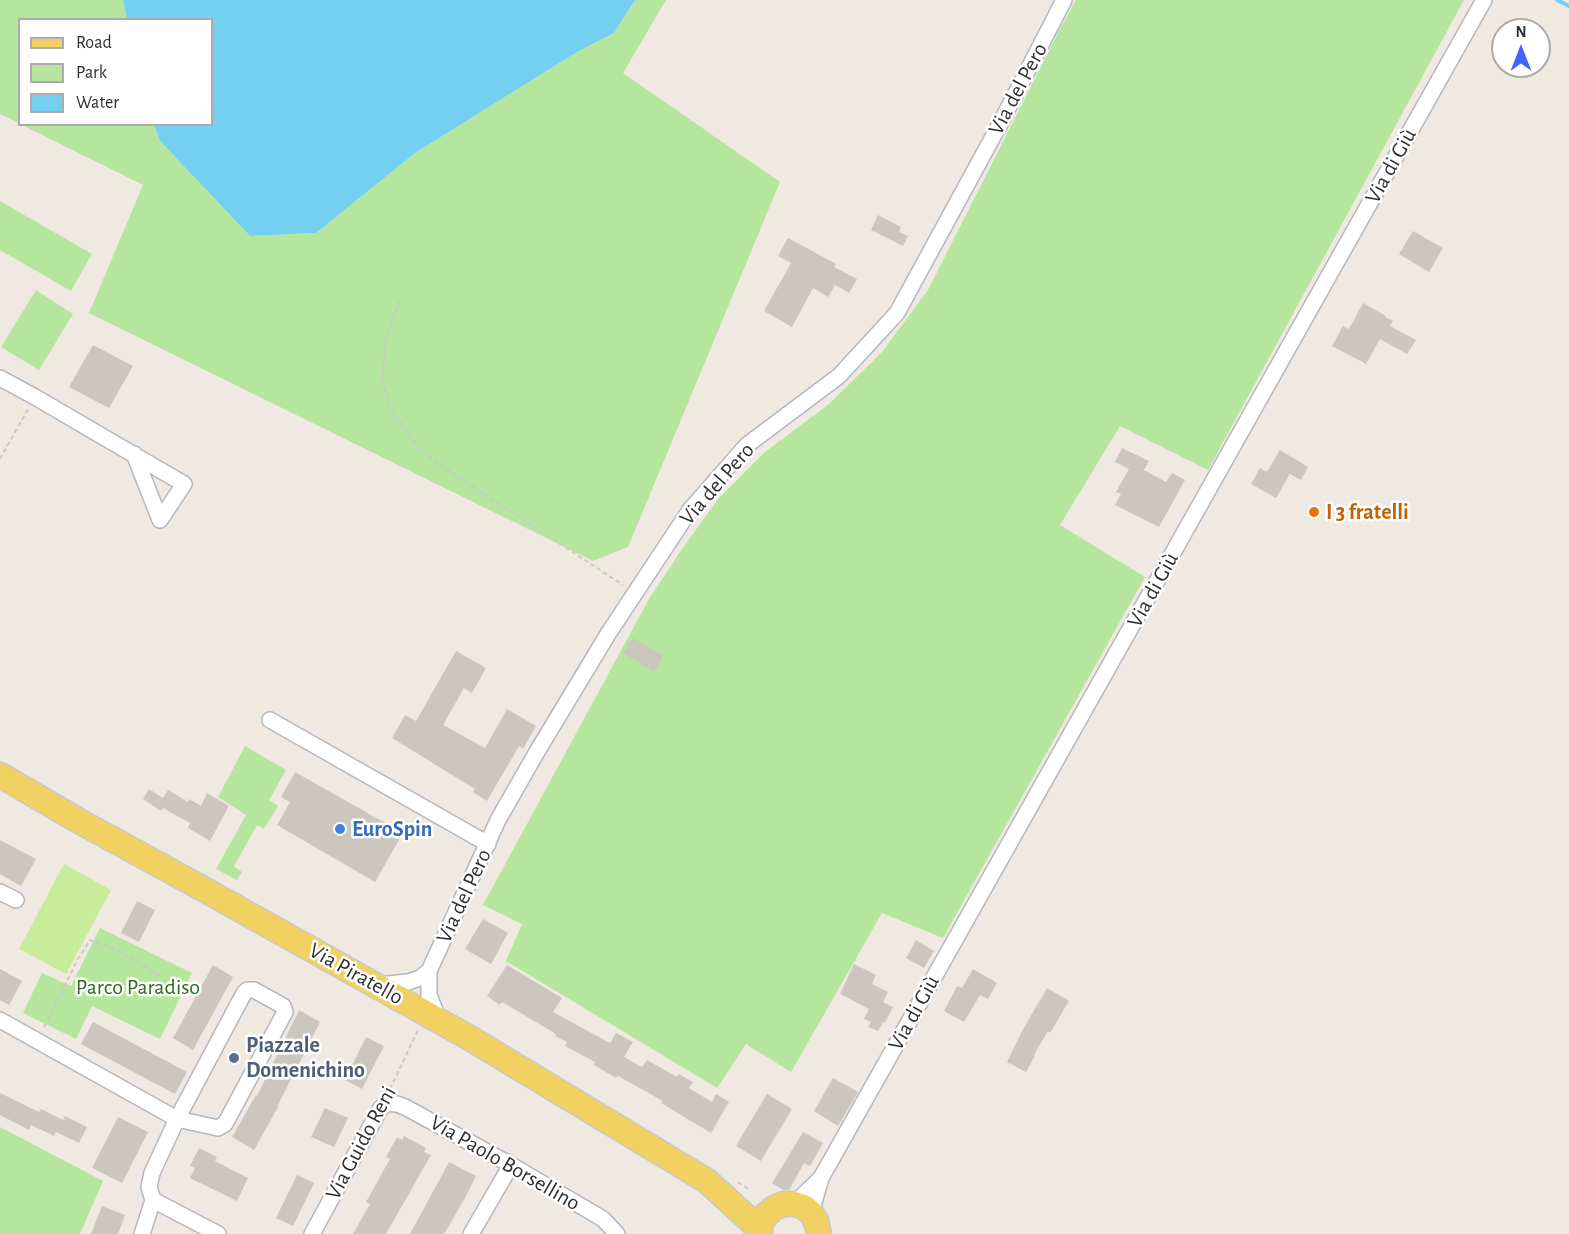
<!DOCTYPE html>
<html>
<head>
<meta charset="utf-8">
<style>
  body { margin:0 }
  #map { position:relative; width:1569px; height:1234px; overflow:hidden; background:#efe9e1; font-family:"Alegreya Sans",sans-serif }
  canvas { display:block }
  .legend { position:absolute; left:18px; top:18px; width:195px; height:108px; box-sizing:border-box; background:#fff; border:2px solid #ababab; margin:0; padding:8px 10px; list-style:none; font-size:18px; color:#2e2e2e }
  .legend li { display:flex; align-items:center; gap:12px; height:30px }
  .legend b { width:30px; border:2px solid #ababab }
  .north { position:absolute; left:1491px; top:18px; width:60px; height:60px; box-sizing:border-box; background:#fff; border:2px solid #ababab; border-radius:50%; rotate:0deg; font-size:16px; font-weight:700; line-height:24px; text-align:center; color:#2e2e2e }
  .north::after { content:''; display:block; margin:auto; width:21px; height:27px; background:#4264fb; clip-path:polygon(50% 0,100% 100%,50% 72%,0 100%) }
</style>
</head>
<body>
<div id="map">
<canvas width="1569" height="1234"></canvas>
<ul class="legend">
<li><b style="height:8px;background:#f2d163"></b>Road</li>
<li><b style="height:16px;background:#b6e59e"></b>Park</li>
<li><b style="height:16px;background:#75cff0"></b>Water</li>
</ul>
<div class="north">N</div>
</div>
<script>
const ctx = document.querySelector('canvas').getContext('2d');
ctx.lineJoin = 'round';
function paint(path, color) { ctx.fillStyle = color; ctx.fill(path, 'evenodd'); }
const toPath = rows => new Path2D(rows.map(r => 'M' + r).join(''));
function trace(path, color, width, dash) { ctx.strokeStyle = color; ctx.lineWidth = width; ctx.lineCap = dash ? 'butt' : 'round'; ctx.setLineDash(dash || []); ctx.stroke(path); }
function label(font, color, halo, rows, align = 'center') {
  ctx.font = font + ' "Alegreya Sans",sans-serif'; ctx.lineWidth = 5; ctx.setLineDash([]); ctx.textBaseline = 'middle'; ctx.strokeStyle = halo; ctx.fillStyle = color; for (const [text, x, y, turn = 0] of rows) {
    ctx.save(); ctx.translate(x, y); ctx.rotate((+turn || 0) * Math.PI / 180); ctx.textAlign = isNaN(turn) ? turn : align; if (halo) ctx.strokeText(text, 0, 0); ctx.fillText(text, 0, 0); ctx.restore();
  }
}
const green = toPath([
  [0,0,123,0,127,19,20,20,19,123,0,114],
  [635,0,666,0,623,73,780,182,628,547,593,561,89,313,143,185,22,125,154,125,160,141,250,236,316,233,415,153,577,52,614,33],
  [1076,0,1464,0,1208,470,1120,426,1060,525,1145,577,943,938,882,913,791,1072,746,1044,717,1088,506,961,522,924,483,905,649,599,680,552,718,499,765,452,829,404,882,352,928,290,1060,29],
  [0,201,92,254,71,291,0,250],
  [36,290,73,314,39,370,1,347],
  [245,746,286,770,269,800,278,806,264,829,257,825,234,866,242,872,237,880,216,869,246,815,218,797],
  [100,928,192,973,160,1039,92,1006,76,1039,23,1013,42,973,71,986],
  [0,1127,103,1181,80,1234,0,1234]
]);
const pitch = toPath([
  [64,864,111,890,66,974,19,949]
]);
const water = toPath([
  [123,0,635,0,614,33,577,52,415,153,316,233,250,236,160,141,154,125,212,124,212,20,127,19]
]);
const stream = toPath([
  [1557,0,1569,6]
]);
const building = toPath([
  [878,215,901,227,899,232,908,236,903,246,871,230],
  [1413,231,1443,248,1429,272,1399,254],
  [788,238,836,264,834,267,857,279,849,293,835,285,828,297,813,288,792,327,764,311,791,263,778,256],
  [1363,303,1386,316,1385,317,1393,321,1390,326,1416,340,1407,354,1380,339,1366,364,1332,346,1343,326,1349,329],
  [93,345,133,366,109,408,69,387],
  [1122,448,1149,461,1144,470,1166,482,1172,473,1185,480,1159,527,1115,505,1121,494,1116,492,1129,469,1115,462],
  [1280,450,1308,467,1301,480,1290,474,1276,498,1251,484,1260,468,1267,472],
  [633,638,663,656,654,672,623,653],
  [456,651,486,668,472,693,464,688,443,725,485,748,507,709,536,726,523,749,519,746,487,801,473,792,475,789,392,738,405,715,416,721],
  [295,772,403,833,375,882,277,825,290,802,281,797],
  [149,789,163,798,168,790,188,802,189,799,201,806,207,793,229,806,210,841,188,828,190,823,163,808,161,811,143,799],
  [0,840,36,859,21,886,0,874],
  [137,901,155,910,139,942,121,933],
  [483,919,508,933,491,964,465,949],
  [916,940,934,951,924,968,906,958],
  [854,964,876,975,872,984,888,992,883,1002,893,1007,885,1023,883,1022,878,1031,868,1027,871,1022,864,1019,869,1009,840,994],
  [213,965,233,977,193,1050,173,1038],
  [507,965,562,998,553,1012,610,1043,616,1033,633,1042,624,1057,642,1067,647,1060,677,1077,679,1074,693,1082,689,1088,712,1102,716,1094,729,1102,711,1133,661,1103,663,1101,618,1076,616,1078,594,1065,595,1062,565,1046,567,1042,555,1036,556,1034,502,1002,500,1005,487,996],
  [0,969,22,981,9,1005,0,1000],
  [973,969,997,983,988,999,980,995,964,1022,944,1011,957,986,962,988],
  [1047,988,1069,1001,1050,1033,1048,1031,1034,1055,1035,1056,1026,1072,1007,1062,1022,1031],
  [299,1010,320,1022,277,1107,278,1107,254,1150,232,1137,256,1095,257,1096],
  [93,1022,187,1072,175,1094,81,1044],
  [366,1037,384,1046,362,1089,345,1080],
  [833,1078,858,1092,838,1126,814,1111],
  [0,1093,39,1112,41,1109,63,1120,65,1116,87,1127,79,1143,56,1132,54,1136,31,1125,29,1130,0,1115],
  [767,1094,792,1109,761,1161,736,1146],
  [325,1108,348,1118,334,1147,311,1137],
  [118,1117,148,1132,122,1183,92,1168],
  [803,1132,823,1143,810,1166,804,1163,789,1190,783,1190,772,1183],
  [404,1136,426,1148,424,1152,431,1155,386,1234,353,1234,370,1204,366,1202,390,1159,386,1157,397,1137,402,1140],
  [199,1148,217,1157,215,1161,248,1178,237,1201,190,1178,195,1168,190,1166],
  [449,1162,476,1176,464,1200,444,1234,410,1234],
  [297,1175,314,1183,293,1226,276,1218],
  [102,1206,125,1215,118,1234,91,1234]
]);
const path = toPath([
  [400,301,386,340,382,380,390,408,422,452,473,487,623,585],
  [0,459,28,409],
  [44,1027,78,959,90,940,117,950,160,976],
  [390,1089,418,1030,419,1031],
  [738,1182,748,1189]
]);
const minor = toPath([
  [0,378,35,397,184,484,160,520,134,454],
  [270,720,488,844],
  [0,892,16,900],
  [379,985,408,982,420,978,429,971],
  [0,1020,177,1119,218,1128,225,1124,285,1012,283,1006,254,990,247,990,244,993,177,1119,152,1173,149,1187,153,1200,142,1234],
  [439,1021,429,995,429,971,498,820,538,750,608,634,690,510,747,445,839,376,897,313,1001,122,1064,0],
  [821,1178,1484,0],
  [153,1200,218,1234],
  [794,1204,821,1178,811,1213],
  [312,1234,380,1109,387,1103,397,1104,405,1107,511,1165,603,1219,617,1234],
  [471,1234,511,1165]
]);
const primary = toPath([
  [0,775,79,821,207,891,468,1037,707,1181,753,1223,759,1234],
  [760,1234,761,1223,766,1215,774,1208,784,1204,794,1204,804,1207,811,1213,816,1221,819,1234]
]);
const markers = [
  [1314,512,6,"#e8710a"],
  [340,829,6,"#3f7fe0"],
  [234,1058,6,"#5c6f8a"]
];
const streetNames = [
  ["Via del Pero",1018,89,-62],
  ["Via di Giù",1391,166,-61],
  ["Via del Pero",717,484,-49],
  ["Via di Giù",1153,590,-61],
  ["Via del Pero",464,896,-65],
  ["Via Piratello",356,974,29],
  ["Via di Giù",914,1013,-61],
  ["Via Guido Reni",361,1143,-62],
  ["Via Paolo Borsellino",505,1163,30]
];
const foodNames = [
  ["I 3 fratelli",1326,512]
];
const shopNames = [
  ["EuroSpin",352,829]
];
const parkNames = [
  ["Parco Paradiso",138,987]
];
const serviceNames = [
  ["Piazzale",246,1045],
  ["Domenichino",246,1070]
];
paint(green, '#b6e59e');
paint(pitch, '#c9ec9a');
paint(water, '#75cff0');
trace(stream, '#75cff0', 4);
paint(building, '#cbc7bf');
trace(minor, '#b4b7c1', 18);
trace(primary, '#c9c9c9', 27);
trace(path, '#c9c9c9', 2, [4.5, 3]);
trace(minor, '#fff', 15);
trace(primary, '#f2d163', 24);
for (const [x, y, r, color] of markers) { const dot = new Path2D(); dot.arc(x, y, r, 0, 2 * Math.PI); ctx.fillStyle = color; ctx.fill(dot); trace(dot, '#fff', 2); }
label('22px', '#2e2e2e', '#fff', streetNames);
label('bold 22px', '#c56008', '#fff', foodNames, 'left');
label('bold 22px', '#366cbe', '#fff', shopNames, 'left');
label('22px', '#2c6e1b', '#fff', parkNames);
label('bold 22px', '#4e5e75', '#fff', serviceNames, 'left');
</script>
</body>
</html>
